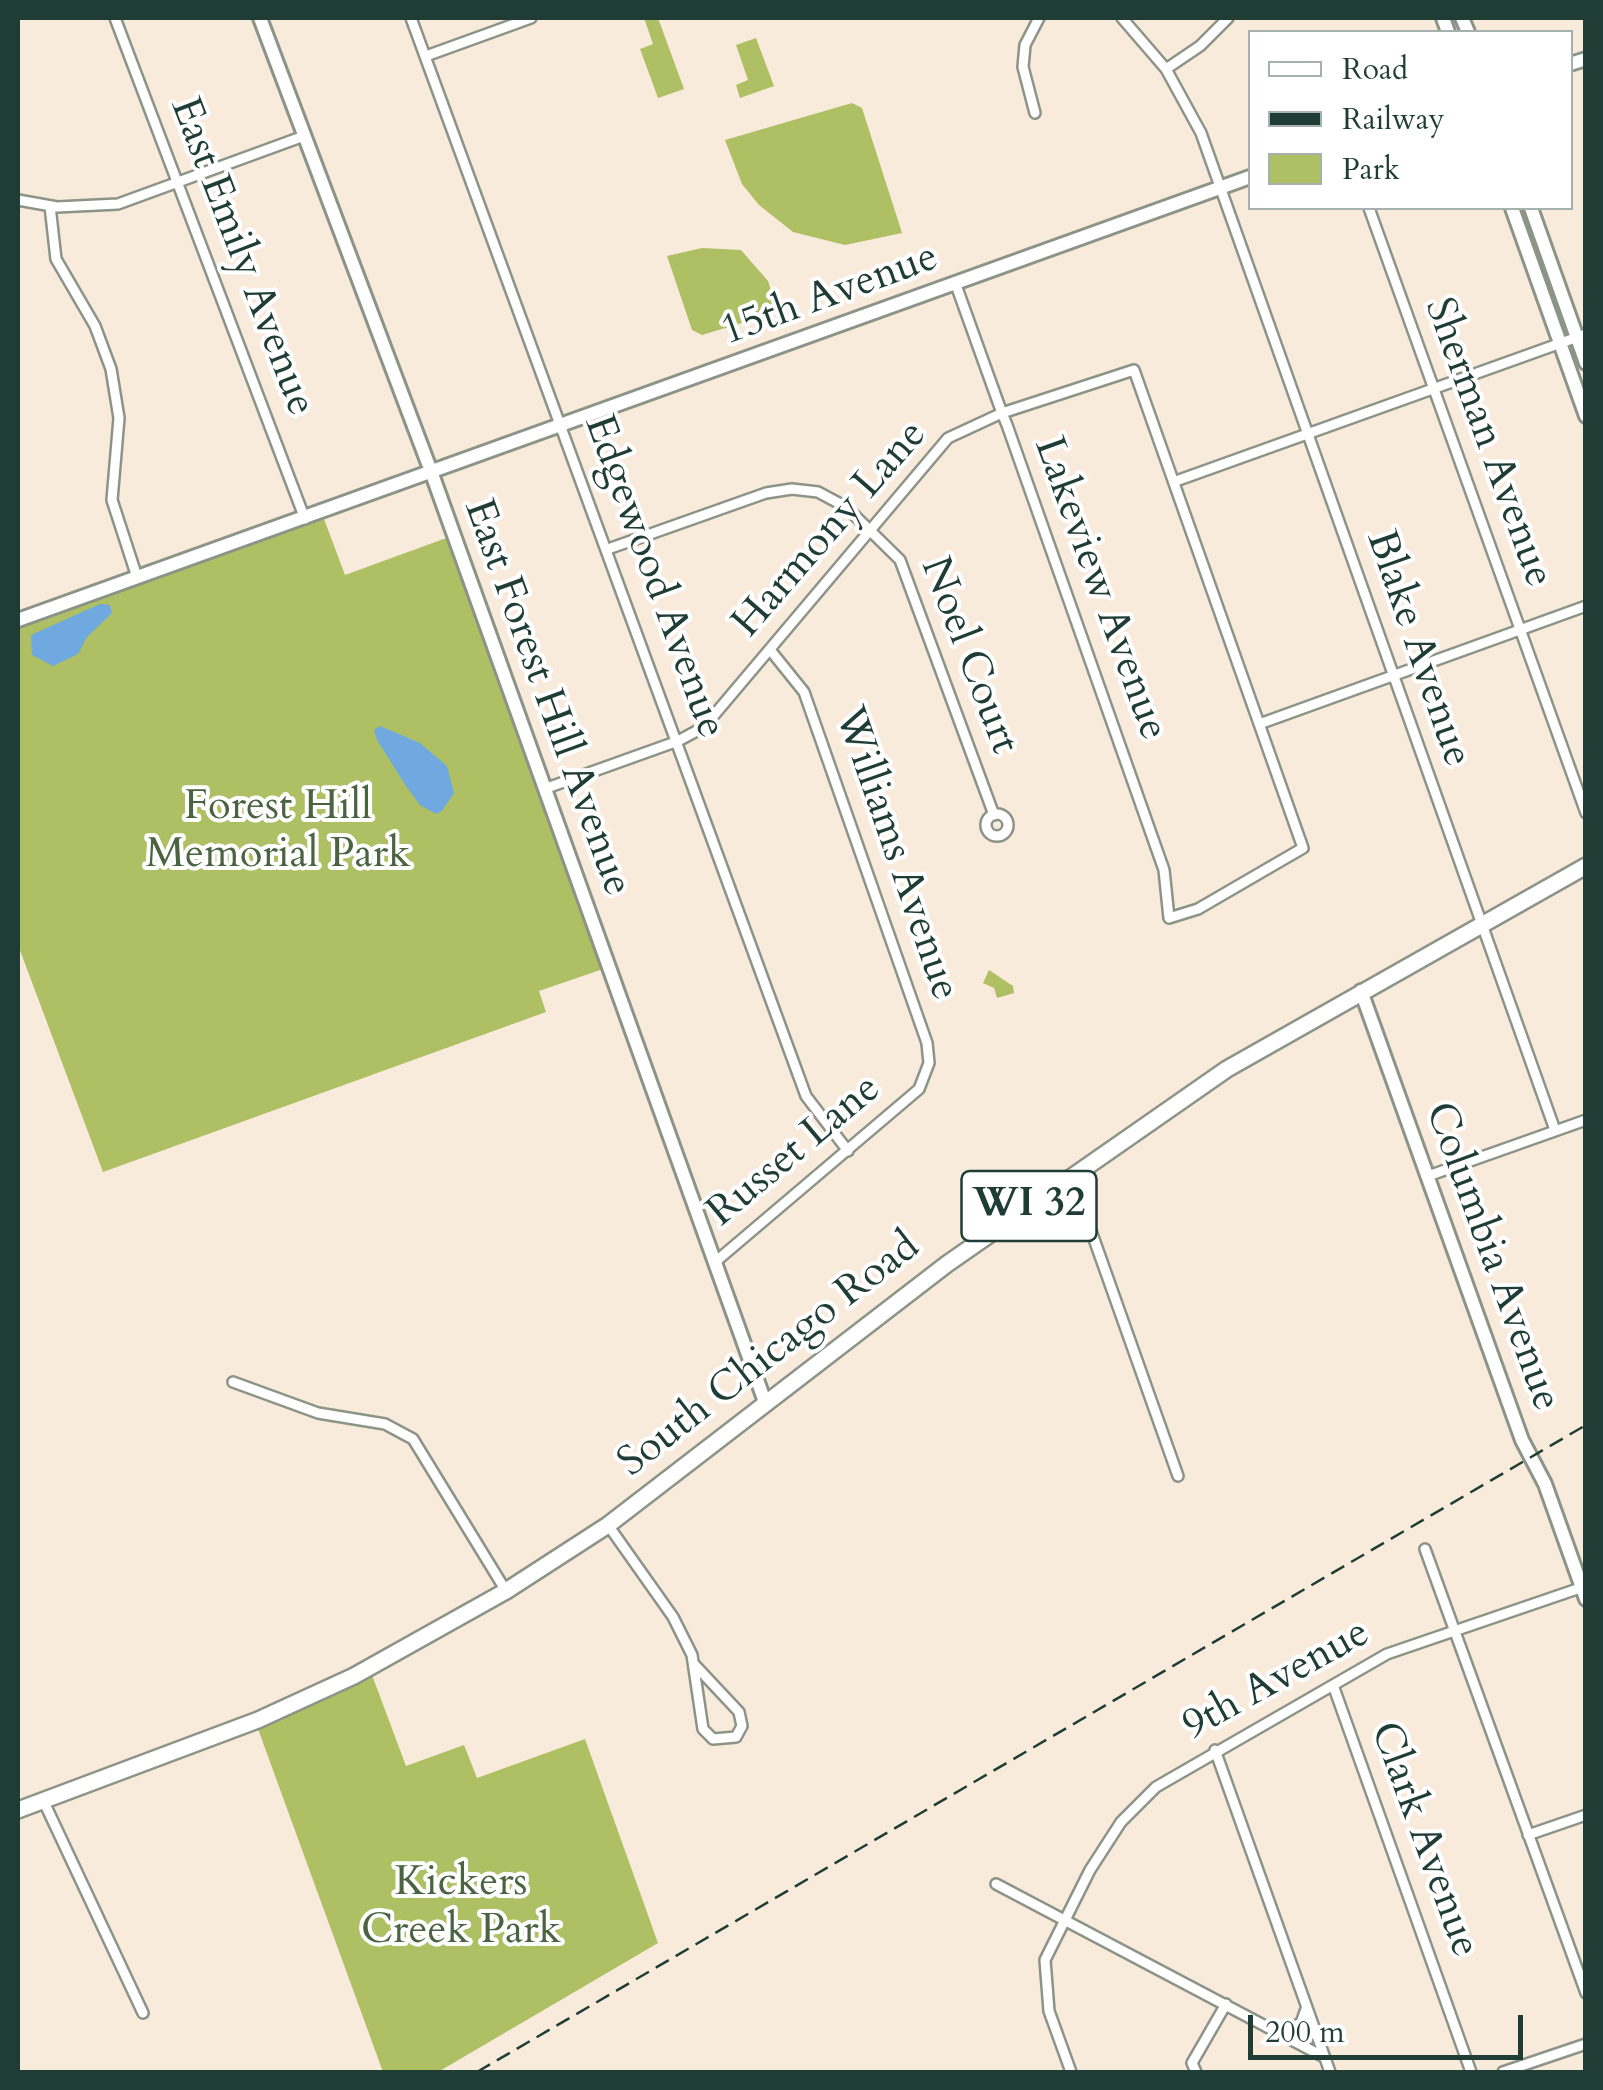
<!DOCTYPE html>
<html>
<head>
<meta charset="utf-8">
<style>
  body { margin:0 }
  #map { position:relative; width:1603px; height:2090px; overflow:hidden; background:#f8ebdb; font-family:Cardo,serif }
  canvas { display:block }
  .frame { position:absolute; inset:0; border:20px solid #1f3d34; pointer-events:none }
  .legend { position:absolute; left:1248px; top:30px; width:325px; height:180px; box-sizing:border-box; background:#fff; border:2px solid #a5b1ae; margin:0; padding:12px 18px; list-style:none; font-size:30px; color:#1f3d34 }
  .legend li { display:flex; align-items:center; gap:20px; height:50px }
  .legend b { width:50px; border:2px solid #a5b1ae }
  .scale { position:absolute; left:1248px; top:2015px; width:275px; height:45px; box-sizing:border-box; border:5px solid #1f3d34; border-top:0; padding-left:12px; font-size:30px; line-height:35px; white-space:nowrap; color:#1f3d34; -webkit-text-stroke:8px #fff; paint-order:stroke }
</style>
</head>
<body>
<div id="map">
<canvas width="1603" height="2090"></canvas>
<div class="frame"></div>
<ul class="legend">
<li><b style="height:12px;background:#fff"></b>Road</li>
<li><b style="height:12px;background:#1f3d34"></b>Railway</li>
<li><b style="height:28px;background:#aec063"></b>Park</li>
</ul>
<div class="scale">200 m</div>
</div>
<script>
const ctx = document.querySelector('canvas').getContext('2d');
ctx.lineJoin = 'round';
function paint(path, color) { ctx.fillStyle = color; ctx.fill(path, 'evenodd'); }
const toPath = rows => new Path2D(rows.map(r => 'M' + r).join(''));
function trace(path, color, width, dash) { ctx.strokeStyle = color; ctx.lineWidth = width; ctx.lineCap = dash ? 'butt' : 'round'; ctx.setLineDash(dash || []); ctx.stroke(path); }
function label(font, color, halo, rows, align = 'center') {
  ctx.font = font + ' Cardo,serif'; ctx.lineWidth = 8; ctx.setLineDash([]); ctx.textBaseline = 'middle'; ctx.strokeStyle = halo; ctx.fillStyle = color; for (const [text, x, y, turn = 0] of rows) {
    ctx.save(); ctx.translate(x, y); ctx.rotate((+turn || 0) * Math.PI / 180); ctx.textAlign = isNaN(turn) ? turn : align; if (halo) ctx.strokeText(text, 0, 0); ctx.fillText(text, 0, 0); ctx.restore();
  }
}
const green = toPath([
  [644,18,658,18,684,89,658,98,640,49,653,44],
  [756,38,774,86,740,98,736,85,748,80,736,45],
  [852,103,862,108,902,233,845,245,793,232,759,205,742,184,725,140],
  [702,248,741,250,768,281,778,312,702,335,692,330,667,256],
  [324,519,345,575,449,537,603,969,539,991,546,1012,103,1172,18,945,18,628],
  [989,970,1013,986,1014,993,997,998,994,988,983,983],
  [372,1675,406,1766,464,1745,477,1778,585,1739,658,1943,438,2072,383,2072,258,1729]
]);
const water = toPath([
  [100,604,110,605,112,613,87,637,78,654,53,666,32,655,31,635],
  [380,726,420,743,447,766,454,793,442,811,436,814,420,805,406,786,377,740,374,730]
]);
const street = toPath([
  [115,18,305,519],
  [411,18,806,1096,848,1151],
  [1122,18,1166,69,1201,133,1555,1130],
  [426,56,531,18],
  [1166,69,1200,46,1228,18],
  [1035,113,1023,67,1025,45,1039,18],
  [18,200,57,207,118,204,304,136],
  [50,206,56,259,95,326,111,369,119,418,112,500,137,577],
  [1369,208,1586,813],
  [1176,481,1586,334],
  [608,549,766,493,792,489,818,492,846,507,900,560,994,815],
  [1262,723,1586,606],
  [544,789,678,741,704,727,948,438,1002,413,1134,370,1303,848,1198,909,1169,918,1164,870,1007,425,1002,413,998,402,956,285],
  '986 825a11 11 0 1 1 22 0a11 11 0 1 1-22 0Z',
  [1428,1176,1586,1120],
  [1072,1177,1178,1476],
  [714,1263,919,1089,929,1063,927,1043,804,692,771,651],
  [233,1382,318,1413,385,1424,413,1439,506,1591],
  [608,1525,673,1617,692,1655,703,1729,713,1739,736,1737,742,1726,739,1712,694,1664],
  [1425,1549,1586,1993],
  [1333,1685,1471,2072],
  [1215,1750,1330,2072],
  [44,1802,143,2013],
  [1528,1835,1586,1815],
  [996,1884,1324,2057],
  [1278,2034,1301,2023,1306,2009],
  [1071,2072,1049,2011,1045,1960,1090,1870,1121,1822,1156,1787,1387,1654,1586,1586],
  [1196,2072,1192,2063,1226,2004],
  [1503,2072,1586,2044]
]);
const secondary = toPath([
  [260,18,432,474,765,1402],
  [1443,18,1448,32],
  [1462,18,1468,32],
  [1570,64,1586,59],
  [1512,208,1586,416],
  [1531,208,1586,363],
  [18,620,1250,177],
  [1361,991,1522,1440,1545,1484,1586,1599]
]);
const primary = toPath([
  [18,1810,258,1720,354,1676,506,1591,608,1525,947,1264,1227,1069,1586,866]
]);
const rail = toPath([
  [477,2072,1586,1425]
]);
const shields = [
  [1029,1206,135]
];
const shieldNames = [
  ["WI 32",1029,1206]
];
const streetNames = [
  ["East Emily Avenue",241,257,69],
  ["15th Avenue",830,296,-20],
  ["Sherman Avenue",1487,443,70],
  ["Harmony Lane",831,530,-49],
  ["Edgewood Avenue",653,577,70],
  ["Lakeview Avenue",1099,589,70],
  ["Blake Avenue",1417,649,71],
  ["Noel Court",968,656,69],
  ["East Forest Hill Avenue",546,698,70],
  ["Williams Avenue",895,854,71],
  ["Russet Lane",795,1152,-40],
  ["Columbia Avenue",1491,1257,70],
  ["South Chicago Road",770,1356,-38],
  ["9th Avenue",1277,1681,-29],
  ["Clark Avenue",1423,1840,70]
];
const parkNames = [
  ["Forest Hill",278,808],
  ["Memorial Park",278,856],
  ["Kickers",461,1884],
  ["Creek Park",461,1932]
];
paint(green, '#aec063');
paint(water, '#6fa9df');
trace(street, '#8c9488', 14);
trace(secondary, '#8c9488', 18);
trace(primary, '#8c9488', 20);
trace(street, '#fff', 9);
trace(secondary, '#fff', 12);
trace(primary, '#fff', 15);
trace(rail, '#1f3d34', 2.5, [15, 8]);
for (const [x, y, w] of shields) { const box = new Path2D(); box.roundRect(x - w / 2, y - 35, w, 70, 8); ctx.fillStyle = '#fff'; ctx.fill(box); trace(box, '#1f3d34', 2.5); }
label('bold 40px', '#1f3d34', null, shieldNames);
label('42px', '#1f3d34', '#fff', streetNames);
label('42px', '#4a6442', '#fff', parkNames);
</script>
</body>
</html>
